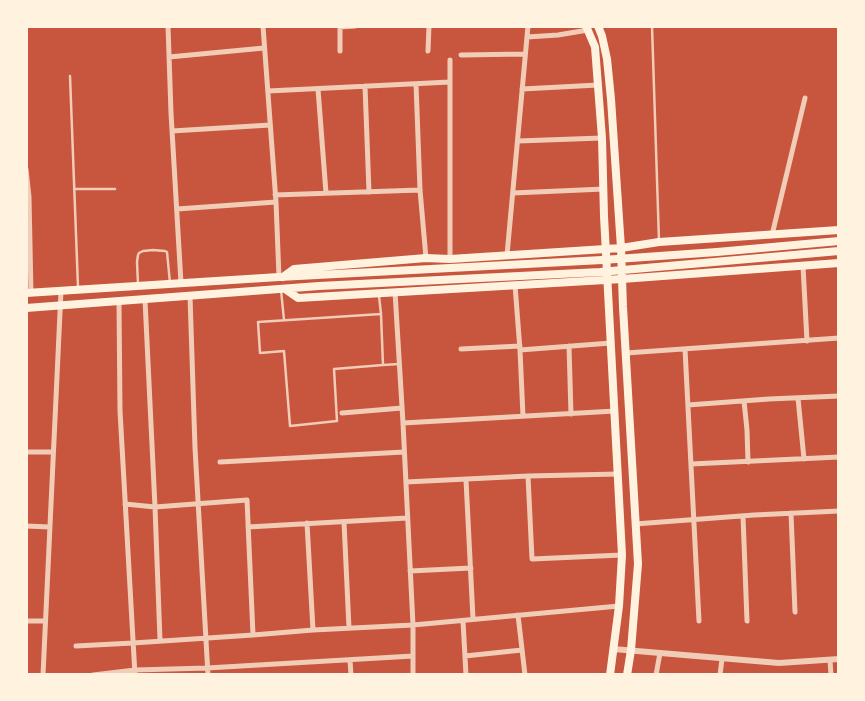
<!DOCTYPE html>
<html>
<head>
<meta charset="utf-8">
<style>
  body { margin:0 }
  #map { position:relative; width:865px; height:701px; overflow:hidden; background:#c8553d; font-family:Bitter,serif }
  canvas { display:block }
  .frame { position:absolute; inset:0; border:28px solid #fff3e0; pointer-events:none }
</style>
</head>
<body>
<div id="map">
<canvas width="865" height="701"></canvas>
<div class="frame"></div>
</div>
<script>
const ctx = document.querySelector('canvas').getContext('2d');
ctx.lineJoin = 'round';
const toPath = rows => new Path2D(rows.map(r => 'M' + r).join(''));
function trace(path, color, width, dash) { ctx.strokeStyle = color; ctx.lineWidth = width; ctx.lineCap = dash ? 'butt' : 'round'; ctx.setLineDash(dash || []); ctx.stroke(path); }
const service = toPath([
  [652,26,659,241],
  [70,76,78,287],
  [74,189,115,189],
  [138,284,137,262,138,255,139,253,143,251,153,250,165,251,167,252,170,283],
  [281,290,284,320],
  [379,296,381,314,383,365,334,369,337,421,290,426,284,351,260,353,258,322,381,314],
  [383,365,399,364]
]);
const minor = toPath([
  [168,26,171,113,181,283],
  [263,26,276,202,279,277],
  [340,27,355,26],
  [527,37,558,35,588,30],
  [340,51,340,26],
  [428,51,429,26],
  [461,55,525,54],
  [169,57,264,48],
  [450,60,450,259],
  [416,84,420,190,426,258],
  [365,86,369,192],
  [318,89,326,193],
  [522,89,598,85],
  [268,91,450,82],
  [172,131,270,125],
  [518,141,602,138],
  [26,169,29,197,31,293],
  [513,193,604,189],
  [275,195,420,190],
  [177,209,276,202],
  [772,235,805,98],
  [507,255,528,26],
  [803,266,807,341],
  [515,285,520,350,523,416],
  [395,292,403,423,413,625,413,675],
  [190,296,195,448,208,675],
  [145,300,155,507,160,640],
  [119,302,120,411,135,675],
  [569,346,571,414],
  [461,349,520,346],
  [685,349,699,621],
  [520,350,611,343],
  [626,353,839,338],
  [798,398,804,459],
  [744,401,747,430,748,462],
  [688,405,769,399,839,396],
  [342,413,402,408],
  [403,423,615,411],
  [26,452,53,452],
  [220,462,404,452],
  [691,464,839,457],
  [528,476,532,559,622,555],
  [466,480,473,619],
  [406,482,528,476,618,474],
  [125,504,155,507,247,500,253,635],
  [791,513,795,612],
  [743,516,747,621],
  [344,522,349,628],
  [307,523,313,630],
  [635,524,754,515,839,511],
  [26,526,50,527],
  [248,527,407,518],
  [410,571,471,568],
  [518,615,525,675],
  [26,621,45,621],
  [463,621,466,675],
  [76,646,133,643,253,635,313,630,413,625,619,606],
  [465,656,522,650],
  [350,660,351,675],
  [830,660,831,675],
  [43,675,61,291],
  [93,675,135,670,207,668,413,656],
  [656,675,660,653],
  [720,675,722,659]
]);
const tertiary = toPath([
  [613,649,779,663,839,659]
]);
const primary = toPath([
  [586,26,595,47,602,138,604,216,622,555,619,606,610,675],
  [598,26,602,36,607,59,611,99,621,248,623,307,638,564,631,650,627,675],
  [283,277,294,269,426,258,450,259,621,248,659,242,839,230],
  [285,289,298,298,622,279,839,263],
  [26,293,279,277,602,260,717,252,839,241],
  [26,308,319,286,600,272,839,251]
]);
trace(service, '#f1ccb7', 2.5);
trace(minor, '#f1ccb7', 5);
trace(tertiary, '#f1ccb7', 6);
trace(primary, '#fff3e0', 8);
</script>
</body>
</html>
